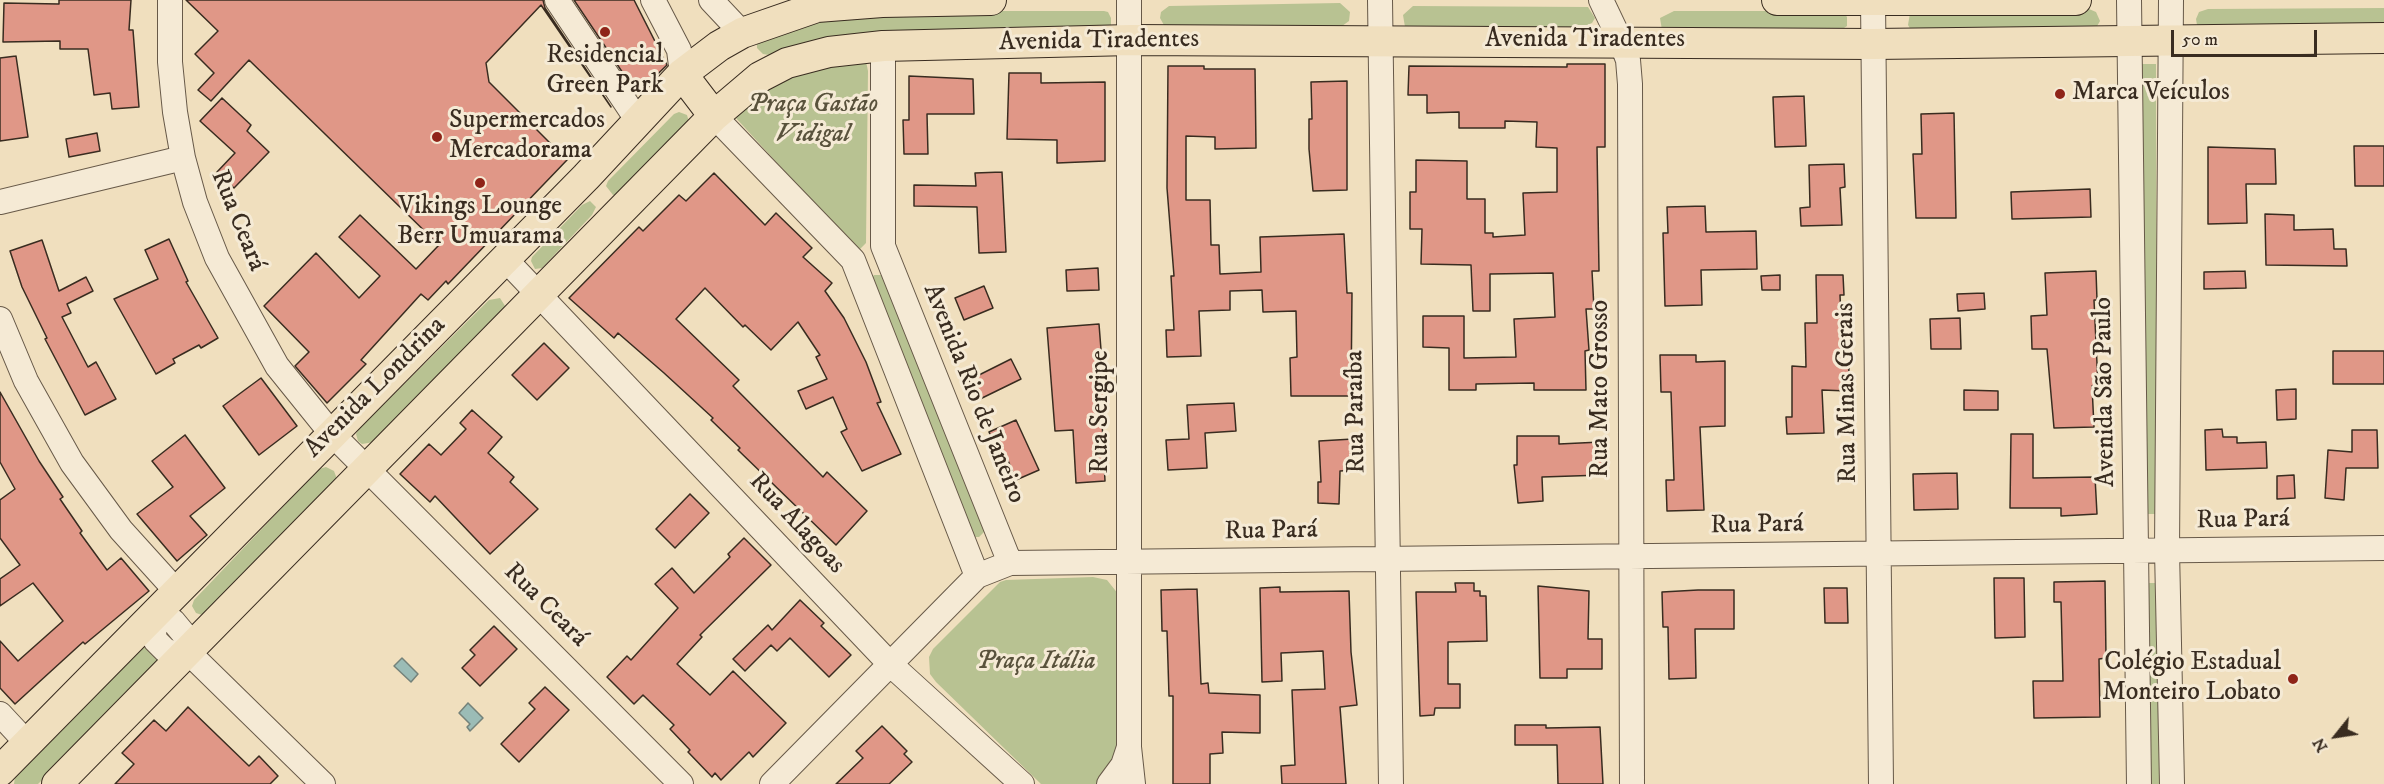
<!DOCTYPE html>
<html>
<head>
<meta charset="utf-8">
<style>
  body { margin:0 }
  #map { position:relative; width:2384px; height:784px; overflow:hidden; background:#f0dfbe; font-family:"IM FELL DW Pica",serif }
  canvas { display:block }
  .north { position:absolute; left:2306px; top:706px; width:60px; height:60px; -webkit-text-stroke:4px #f5ead5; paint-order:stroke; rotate:240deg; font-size:16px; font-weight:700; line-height:24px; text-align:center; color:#392c20 }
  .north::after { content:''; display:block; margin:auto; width:21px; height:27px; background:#392c20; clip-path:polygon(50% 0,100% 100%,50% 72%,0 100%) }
  .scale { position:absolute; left:2171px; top:30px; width:146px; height:27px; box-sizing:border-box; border:3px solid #392c20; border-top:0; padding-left:8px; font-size:18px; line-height:21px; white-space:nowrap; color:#392c20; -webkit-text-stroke:4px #f5ead5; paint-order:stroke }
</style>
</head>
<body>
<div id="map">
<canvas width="2384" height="784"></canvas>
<div class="north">N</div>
<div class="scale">50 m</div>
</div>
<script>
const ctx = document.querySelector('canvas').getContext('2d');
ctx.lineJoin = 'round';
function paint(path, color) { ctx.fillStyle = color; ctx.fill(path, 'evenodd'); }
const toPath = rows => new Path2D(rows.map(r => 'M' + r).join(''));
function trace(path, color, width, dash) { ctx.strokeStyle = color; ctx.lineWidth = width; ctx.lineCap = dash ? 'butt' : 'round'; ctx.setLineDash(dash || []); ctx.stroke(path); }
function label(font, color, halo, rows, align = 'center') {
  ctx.font = font + ' "IM FELL DW Pica",serif'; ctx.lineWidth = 6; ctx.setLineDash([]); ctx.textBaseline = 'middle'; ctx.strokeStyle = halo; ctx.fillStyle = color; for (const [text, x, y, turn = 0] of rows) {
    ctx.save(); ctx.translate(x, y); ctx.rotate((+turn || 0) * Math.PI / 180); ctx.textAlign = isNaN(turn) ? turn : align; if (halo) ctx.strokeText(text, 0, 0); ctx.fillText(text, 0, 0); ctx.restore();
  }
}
const green = toPath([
  [1340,3,1350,12,1349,21,1338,29,1165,27,1160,18,1161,12,1169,6],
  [1413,6,1588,7,1595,18,1592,23,1582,27,1411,30,1405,27,1403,15],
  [2384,8,2384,29,2203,28,2197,25,2196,19,2199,12,2208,9],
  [2089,9,2096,12,2100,21,2096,28,1911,30,1908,25,1910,13,1913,10],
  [919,11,1104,11,1108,12,1111,18,1111,27,831,37,769,55,763,54,757,48,757,42,792,24],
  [1674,11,1842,11,1847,17,1847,26,1841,30,1662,30,1660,18],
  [866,61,868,71,866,243,860,249,855,248,735,117,779,76],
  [2139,64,2156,64,2157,514,2140,514],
  [679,112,687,115,689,122,618,195,613,195,606,186,608,181,674,114],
  [590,201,596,207,592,215,542,268,535,269,531,261,532,257,582,205],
  [874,275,881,275,886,279,984,526,984,532,979,537,971,537,871,279],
  [500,298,507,309,374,442,362,444,358,441,356,434,359,429,489,300],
  [326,467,334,471,337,479,205,616,196,613,192,606,194,600,319,469],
  [1093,577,1107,580,1119,595,1118,754,1098,784,1041,784,936,682,930,674,929,657,933,649,1000,582,1006,580],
  [2142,583,2159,583,2162,784,2146,784],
  [147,647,152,647,159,660,156,666,38,784,14,784,15,777,141,649]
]);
const water = toPath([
  [402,658,418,674,411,682,394,666,402,658],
  [468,703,483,718,470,731,467,727,470,724,459,713,468,703]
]);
const building = toPath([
  [59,0,131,0,129,30,133,30,139,107,112,109,110,93,94,95,88,49,60,49,60,41,3,42,4,3,59,4,59,0],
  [186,0,543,0,545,8,611,107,541,5,486,63,489,82,567,160,448,284,446,281,428,300,421,294,361,360,366,364,327,403,295,366,309,352,264,306,316,253,359,298,380,276,339,237,360,215,416,269,439,245,249,60,211,101,198,90,214,73,195,54,218,31,186,0],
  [574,0,634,0,667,65,637,94,574,0],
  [16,56,28,137,0,141,0,58,16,56],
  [1567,64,1605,64,1605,147,1597,147,1599,271,1592,271,1594,309,1586,309,1589,350,1585,351,1586,390,1534,390,1534,383,1476,384,1476,390,1449,390,1449,348,1423,347,1423,316,1464,316,1464,358,1516,357,1514,319,1555,317,1553,273,1490,274,1490,311,1473,311,1471,265,1421,264,1422,229,1410,229,1410,192,1416,192,1416,160,1467,161,1467,199,1485,199,1485,233,1493,233,1493,237,1525,235,1523,193,1557,192,1557,148,1536,147,1537,122,1505,121,1505,128,1459,128,1459,112,1427,113,1427,95,1408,95,1409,66,1567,67,1567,64],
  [1168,66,1204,66,1204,69,1255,69,1256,148,1215,149,1215,137,1186,136,1186,200,1210,200,1211,245,1219,245,1220,274,1261,272,1260,237,1344,234,1347,293,1352,293,1351,396,1291,396,1290,358,1297,357,1296,311,1263,312,1262,290,1230,291,1230,310,1199,311,1201,356,1167,357,1166,330,1174,330,1171,276,1174,276,1167,188,1168,66],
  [1009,73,1041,73,1041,83,1105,82,1105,161,1057,163,1057,140,1007,139,1009,73],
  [909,76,973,79,974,114,927,114,928,154,904,154,903,120,909,120,909,76],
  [1347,81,1347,190,1313,191,1309,149,1309,119,1312,119,1311,82,1347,81],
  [1804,96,1806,146,1775,147,1773,97,1804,96],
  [222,98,251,125,247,131,269,152,234,188,217,172,235,153,200,121,222,98],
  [1954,113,1956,218,1916,218,1913,154,1922,154,1921,114,1954,113],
  [97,133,100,151,69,157,66,139,97,133],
  [2354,146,2384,146,2384,186,2355,186,2354,146],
  [2208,147,2275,149,2276,184,2246,184,2247,223,2208,224,2208,147],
  [1844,164,1845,187,1840,188,1842,225,1801,226,1800,208,1810,207,1809,165,1844,164],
  [1002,172,1006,252,979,253,977,207,914,206,914,185,976,186,975,173,1002,172],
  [714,173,765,225,776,213,812,248,803,257,832,283,825,291,844,318,866,362,881,402,877,403,901,454,862,471,841,432,847,429,833,397,806,409,798,391,827,379,816,357,820,355,798,322,771,350,745,325,743,327,705,288,676,319,739,380,733,386,823,477,827,472,867,511,836,545,738,450,740,448,711,420,713,418,664,373,618,333,614,338,569,298,639,227,643,231,679,195,686,201,714,173],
  [2090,189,2091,217,2012,219,2011,192,2090,189],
  [1705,206,1706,232,1756,231,1757,269,1701,270,1702,305,1665,306,1663,233,1668,233,1667,207,1705,206],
  [2265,214,2294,215,2294,230,2333,229,2334,249,2346,249,2347,266,2266,265,2265,214],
  [169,239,188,281,186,282,218,338,201,348,199,345,173,359,175,363,156,374,114,299,158,279,145,250,169,239],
  [42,240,59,291,86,277,93,291,67,304,71,313,62,317,88,367,96,362,116,399,85,415,45,339,47,338,22,287,10,251,42,240],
  [1098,268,1099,290,1067,291,1066,270,1098,268],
  [2096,271,2097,300,2094,300,2098,385,2092,386,2094,427,2054,428,2047,349,2032,349,2031,316,2047,315,2045,273,2096,271],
  [2245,271,2246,288,2204,289,2204,272,2245,271],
  [1780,275,1780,290,1762,290,1761,276,1780,275],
  [1816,275,1843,275,1844,295,1840,295,1843,367,1849,367,1848,391,1822,390,1824,433,1787,434,1786,417,1792,417,1792,366,1806,367,1805,323,1817,323,1816,275],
  [984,286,993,308,964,320,955,298,984,286],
  [1984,293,1985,309,1958,311,1957,294,1984,293],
  [1960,318,1961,349,1931,349,1930,319,1960,318],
  [1099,324,1105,401,1101,401,1105,481,1076,483,1073,430,1055,431,1047,328,1099,324],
  [544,343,569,368,537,400,512,375,544,343],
  [2333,351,2384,351,2384,384,2333,384,2333,351],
  [1660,355,1696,355,1696,362,1725,361,1725,426,1700,427,1704,510,1667,511,1666,480,1674,480,1671,392,1661,392,1660,355],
  [1011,359,1021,379,978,400,969,380,1011,359],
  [261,378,297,426,259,455,223,406,261,378],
  [2296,389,2296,419,2277,420,2276,390,2296,389],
  [1964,390,1998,391,1998,410,1964,410,1964,390],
  [0,392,39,461,63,497,60,499,82,531,80,533,107,570,121,558,149,591,85,644,83,642,15,704,0,688,0,641,18,661,63,621,33,583,0,606,0,579,20,565,0,538,0,500,15,489,0,462,0,392],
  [1234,403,1236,431,1205,433,1207,468,1168,470,1166,440,1189,439,1187,405,1234,403],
  [472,410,502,437,488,453,514,477,510,482,538,509,490,554,435,496,430,502,400,474,429,444,441,455,466,429,460,423,472,410],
  [1016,420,1039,470,1016,480,1007,458,1002,461,989,432,1016,420],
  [2222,429,2223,437,2237,437,2237,443,2266,442,2267,468,2206,470,2205,430,2222,429],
  [2352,430,2377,430,2378,468,2346,468,2344,500,2325,498,2328,450,2352,452,2352,430],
  [2011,434,2033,434,2033,478,2095,477,2097,514,2061,516,2061,508,2010,508,2011,434],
  [185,435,225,488,190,516,207,535,177,561,137,514,173,487,152,461,185,435],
  [1517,436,1559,436,1559,444,1601,442,1603,475,1542,477,1543,501,1518,503,1514,465,1517,465,1517,436],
  [1353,439,1355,470,1340,471,1339,504,1318,503,1318,482,1321,482,1319,441,1353,439],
  [1957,473,1958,509,1914,510,1913,474,1957,473],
  [2294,475,2295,498,2277,499,2277,476,2294,475],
  [690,494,709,513,675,548,656,529,690,494],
  [744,538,771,565,700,635,702,637,677,664,710,695,733,671,786,723,753,757,749,752,721,780,715,773,712,777,688,752,690,750,670,729,674,725,643,695,634,704,607,677,627,656,631,660,678,608,655,584,672,568,694,593,730,557,728,554,744,538],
  [1994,578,2024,578,2025,637,1995,638,1994,578],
  [2105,581,2106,658,2099,659,2100,717,2034,718,2033,681,2063,681,2061,602,2054,602,2054,582,2105,581],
  [1455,583,1474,583,1474,591,1480,591,1480,596,1486,596,1487,641,1448,642,1448,684,1460,684,1460,708,1435,708,1434,715,1420,716,1416,592,1456,592,1455,583],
  [1538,586,1589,591,1588,639,1602,639,1602,669,1567,669,1567,678,1540,678,1538,586],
  [1280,587,1280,592,1349,591,1351,652,1357,705,1340,707,1346,784,1282,784,1281,766,1295,765,1292,690,1325,689,1323,651,1281,653,1282,681,1262,682,1260,588,1280,587],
  [1824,588,1847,588,1848,623,1825,623,1824,588],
  [1197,589,1201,684,1208,683,1209,693,1260,695,1260,733,1222,732,1223,753,1210,754,1210,784,1173,784,1173,696,1169,696,1167,631,1162,631,1161,590,1197,589],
  [1698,590,1734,590,1734,629,1695,629,1696,678,1669,679,1668,627,1663,627,1662,592,1698,590],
  [800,600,824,623,821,626,851,655,829,677,790,638,777,651,771,645,745,671,733,659,768,625,772,630,800,600],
  [494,626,517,649,480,686,462,668,475,655,470,650,494,626],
  [545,687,569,710,519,762,501,744,535,709,529,703,545,687],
  [188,707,249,766,259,756,278,776,270,784,115,784,134,764,122,753,154,720,166,731,188,707],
  [1515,725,1546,725,1546,728,1600,727,1603,784,1558,784,1557,745,1515,745,1515,725],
  [882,726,907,751,904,754,912,762,889,784,836,784,863,758,856,751,882,726]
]);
const minor = toPath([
  [170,0,170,62,175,112,183,158,195,202,217,258,277,366,331,433,681,784],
  [557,0,638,121],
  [653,0,679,50,682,74],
  [711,0,742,33],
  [1129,0,1129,747,1133,784],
  [1380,0,1391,784],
  [1601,0,1621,42,1628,60,1630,84,1632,784],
  [2129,0,2139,784],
  [2171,0,2167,550,2172,784],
  [1873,1,1881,784],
  [883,46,883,246,1010,563],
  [714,116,853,260,977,576],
  [0,202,183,158],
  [505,259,890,664,1022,784],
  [0,319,26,381,72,463,121,530,178,593],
  [152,618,173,621,188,639,188,652,176,655,165,650,155,640,152,618],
  [188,652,323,784],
  [0,714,27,743],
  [772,784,977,576,1010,563,2384,548],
  [1109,784,1123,765,1129,747]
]);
const major = toPath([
  [1777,0,2076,0],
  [682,74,714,116],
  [0,771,586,177,682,74,719,46,742,33,817,7,882,2,991,0],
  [57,784,714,116,760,77,787,63,829,52,883,46,1131,40,1873,44,2384,38]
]);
const markers = [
  [605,32,6,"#8f2418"],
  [2060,94,6,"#8f2418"],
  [437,137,6,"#8f2418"],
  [480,183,6,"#8f2418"],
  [2293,679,6,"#8f2418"]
];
const streetNames = [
  ["Avenida Tiradentes",1585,41],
  ["Avenida Tiradentes",1099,42,-1],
  ["Rua Ceará",237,221,68],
  ["Avenida Londrina",376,388,-45],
  ["Rua Mato Grosso",1602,389,-90],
  ["Avenida São Paulo",2106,392,-91],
  ["Rua Minas Gerais",1848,393,-91],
  ["Avenida Rio de Janeiro",973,394,68],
  ["Rua Sergipe",1102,412,-90],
  ["Rua Paraíba",1357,412,-91],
  ["Rua Pará",2243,521,-1],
  ["Rua Alagoas",796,524,47],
  ["Rua Pará",1757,526,-1],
  ["Rua Pará",1271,532,-1],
  ["Rua Ceará",545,606,45]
];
const poiNames = [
  ["Residencial",605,57],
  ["Green Park",605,87],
  ["Marca Veículos",2072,94,"left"],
  ["Supermercados",449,122,"left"],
  ["Mercadorama",449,152,"left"],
  ["Vikings Lounge",480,208],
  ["Berr Umuarama",480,238],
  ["Colégio Estadual",2281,664,"right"],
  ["Monteiro Lobato",2281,694,"right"]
];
const parkNames = [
  ["Praça Gastão",813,106],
  ["Vidigal",813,136],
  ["Praça Itália",1036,663]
];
paint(green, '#b8c292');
paint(water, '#9bbcb6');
trace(water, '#74827a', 1.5);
paint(building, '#e09787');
trace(building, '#392c20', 1.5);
trace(minor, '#675948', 26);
trace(major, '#392c20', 32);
trace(minor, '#f5ead5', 24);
trace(major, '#f0dfbe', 30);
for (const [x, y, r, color] of markers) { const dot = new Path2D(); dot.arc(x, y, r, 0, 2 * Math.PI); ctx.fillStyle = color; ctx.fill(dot); trace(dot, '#f5ead5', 2); }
label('26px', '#392c20', '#f5ead5', streetNames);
label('26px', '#392c20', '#f5ead5', poiNames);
label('italic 26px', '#59523c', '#f5ead5', parkNames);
</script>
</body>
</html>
